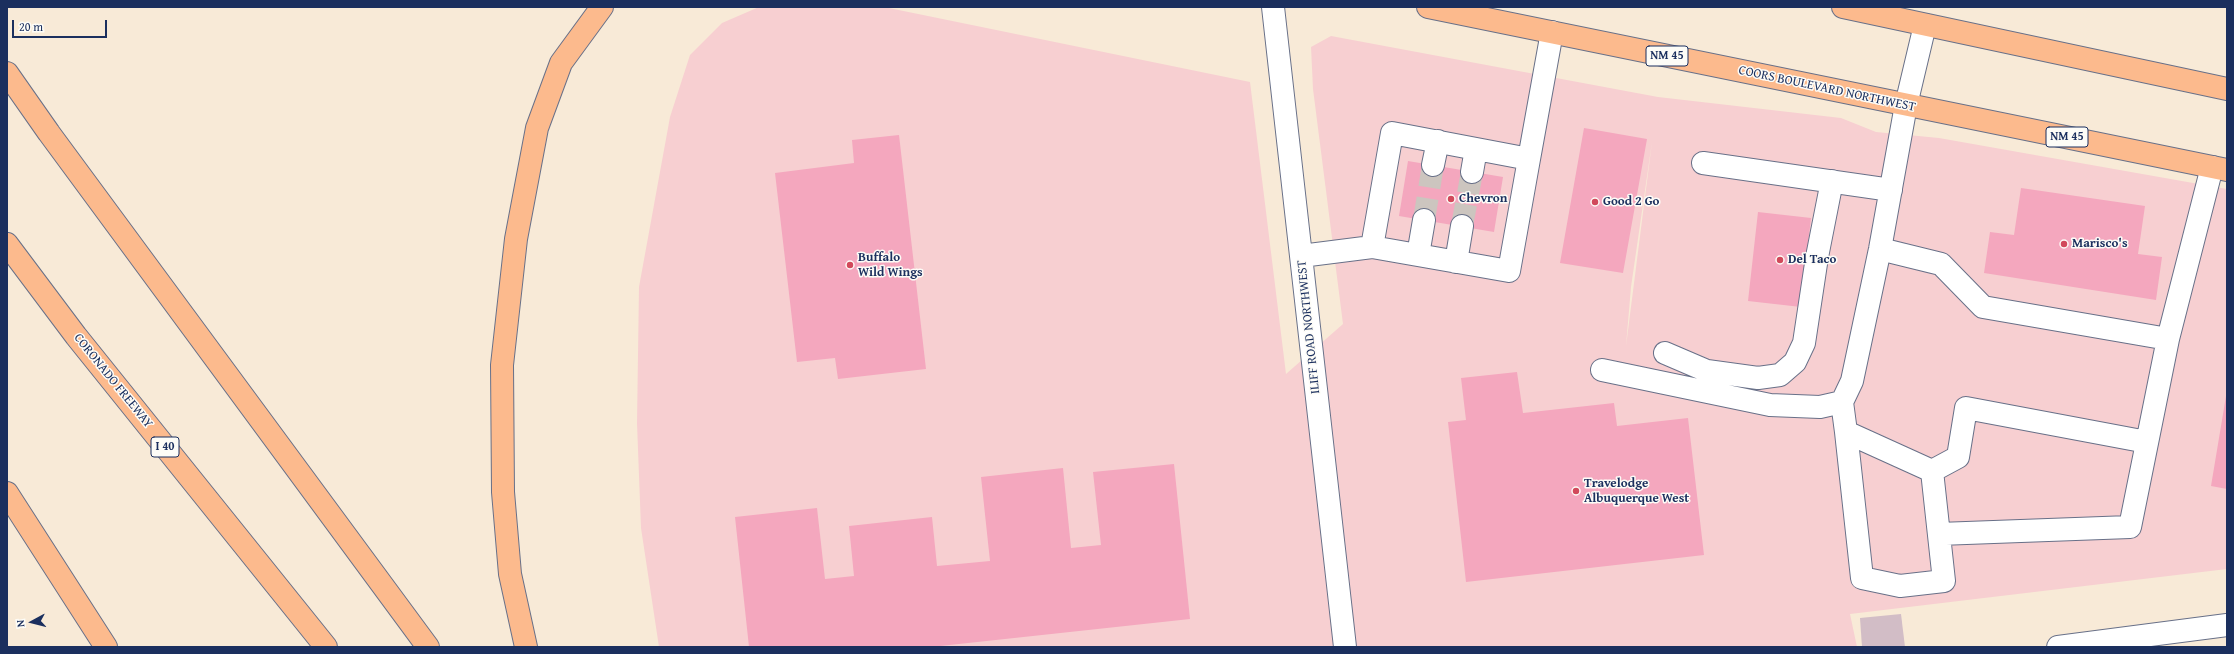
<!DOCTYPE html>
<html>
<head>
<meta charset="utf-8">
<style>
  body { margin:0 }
  #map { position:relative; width:2234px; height:654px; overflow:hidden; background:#f8ead7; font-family:"Gentium Book Plus",serif }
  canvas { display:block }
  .frame { position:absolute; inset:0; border:8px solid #1b2f5e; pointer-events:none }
  .north { position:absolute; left:12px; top:602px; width:40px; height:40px; -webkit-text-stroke:3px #fdfcf7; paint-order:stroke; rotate:263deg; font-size:11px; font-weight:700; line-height:16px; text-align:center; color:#1b2f5e }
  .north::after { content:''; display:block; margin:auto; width:14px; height:18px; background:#1b2f5e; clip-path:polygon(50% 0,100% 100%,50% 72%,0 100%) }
  .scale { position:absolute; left:12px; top:20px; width:95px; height:18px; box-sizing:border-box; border:2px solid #1b2f5e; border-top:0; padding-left:5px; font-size:12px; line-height:14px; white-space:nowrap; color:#1b2f5e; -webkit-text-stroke:3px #fdfcf7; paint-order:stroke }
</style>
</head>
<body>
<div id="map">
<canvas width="2234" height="654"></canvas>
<div class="frame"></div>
<div class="north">N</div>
<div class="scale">20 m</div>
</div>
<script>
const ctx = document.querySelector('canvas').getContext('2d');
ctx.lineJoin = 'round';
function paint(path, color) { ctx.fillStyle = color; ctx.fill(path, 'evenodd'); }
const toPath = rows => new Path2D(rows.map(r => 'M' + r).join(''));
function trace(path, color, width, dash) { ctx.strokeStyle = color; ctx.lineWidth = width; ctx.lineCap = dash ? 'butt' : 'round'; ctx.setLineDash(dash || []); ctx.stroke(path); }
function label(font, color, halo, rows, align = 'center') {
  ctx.font = font + ' "Gentium Book Plus",serif'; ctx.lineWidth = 3; ctx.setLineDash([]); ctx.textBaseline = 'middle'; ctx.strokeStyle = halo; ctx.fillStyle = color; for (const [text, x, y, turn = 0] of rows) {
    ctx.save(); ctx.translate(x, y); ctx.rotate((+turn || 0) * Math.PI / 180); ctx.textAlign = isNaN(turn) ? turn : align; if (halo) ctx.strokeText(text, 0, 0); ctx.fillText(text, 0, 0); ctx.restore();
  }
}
const built = toPath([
  [759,7,884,7,1250,82,1286,374,1343,324,1313,89,1311,47,1331,36,1658,97,1841,118,1876,132,1939,138,2227,189,2227,569,1850,614,1857,647,659,647,641,528,637,423,639,287,670,117,690,55,722,23],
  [1652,142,1626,346,1631,287]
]);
const industrial = toPath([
  [1901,614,1905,647,1862,647,1860,618]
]);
const building = toPath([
  [1584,128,1647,139,1623,273,1560,263],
  [899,135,926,369,838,379,835,358,797,362,775,173,854,163,852,140],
  [1408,161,1503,177,1494,232,1399,216],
  [2021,188,2145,206,2138,254,2162,257,2156,300,1984,273,1990,232,2014,235],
  [1758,212,1811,218,1801,307,1748,301],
  [1517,372,1523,413,1614,403,1617,426,1688,418,1704,555,1466,582,1448,422,1466,420,1461,378],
  [2226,396,2227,396,2227,489,2211,486],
  [1174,464,1190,619,931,647,749,647,735,517,817,508,825,579,854,576,849,526,932,517,937,566,990,561,981,477,1063,468,1071,548,1101,545,1093,472]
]);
const minorTunnel = toPath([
  [1424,220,1433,165],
  [1462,226,1472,172]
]);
const minor = toPath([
  [1273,7,1345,647],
  [1703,163,1891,190],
  [1433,165,1438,141],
  [1472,172,1476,149],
  [1372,247,1509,271,1529,159],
  [1880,249,1941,264,1983,307,2168,339,2212,167],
  [1418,255,1424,220],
  [1301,256,1372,247,1392,133,1529,159,1552,32],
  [1456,262,1462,226],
  [1665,353,1707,371,1758,378,1780,375,1795,362,1804,343,1817,257,1832,181],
  [1602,370,1770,405,1820,407,1842,402,1852,381,1880,249,1906,105,1925,25],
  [1842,402,1846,432,1862,578,1900,586,1944,581,1932,471,1846,432],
  [1932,471,1958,457,1966,408,2147,442],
  [1939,534,2130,527,2168,339],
  [2058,647,2227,625]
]);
const major = toPath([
  [1428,7,2227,170],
  [1843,7,2227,89]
]);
const highway = toPath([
  [7,73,49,133,428,647],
  [7,244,76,336,326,647],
  [7,493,106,647],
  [526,647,510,574,503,492,502,365,516,239,537,128,561,63,602,7]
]);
const markers = [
  [1451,199,4,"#d1495b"],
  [1595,202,4,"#d1495b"],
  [2064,244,4,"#d1495b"],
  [1780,260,4,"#d1495b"],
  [850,265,4,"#d1495b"],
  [1576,491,4,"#d1495b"]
];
const shields = [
  [1667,56,42],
  [2067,137,42],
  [165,447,28]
];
const shieldNames = [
  ["NM 45",1667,56],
  ["NM 45",2067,137],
  ["I 40",165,447]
];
const streetNames = [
  ["COORS BOULEVARD NORTHWEST",1827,89,12],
  ["ILIFF ROAD NORTHWEST",1309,327,-96],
  ["CORONADO FREEWAY",113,381,51]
];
const poiNames = [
  ["Chevron",1459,199],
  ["Good 2 Go",1603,202],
  ["Marisco's",2072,244],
  ["Buffalo",858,258],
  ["Wild Wings",858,273],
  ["Del Taco",1788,260],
  ["Travelodge",1584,484],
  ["Albuquerque West",1584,499]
];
paint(built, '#f7cfd1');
paint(industrial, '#d2bdc6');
paint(building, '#f4a7be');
trace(minorTunnel, '#ccc5bf', 22, [22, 11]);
trace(minor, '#687088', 24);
trace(major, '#687088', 24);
trace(highway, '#687088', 24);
trace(minor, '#fff', 22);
trace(major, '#fcba8d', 22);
trace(highway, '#fcba8d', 22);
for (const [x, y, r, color] of markers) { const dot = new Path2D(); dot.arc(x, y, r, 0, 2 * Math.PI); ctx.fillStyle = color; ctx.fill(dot); trace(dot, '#fdfcf7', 1.5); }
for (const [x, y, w] of shields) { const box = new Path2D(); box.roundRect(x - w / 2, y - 10, w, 20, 3); ctx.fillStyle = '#fdfcf7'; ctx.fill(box); trace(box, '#1b2f5e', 1); }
label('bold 12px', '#1b2f5e', null, shieldNames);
label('13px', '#1b2f5e', '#fdfcf7', streetNames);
label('bold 13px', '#1b2f5e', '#fdfcf7', poiNames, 'left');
</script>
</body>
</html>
